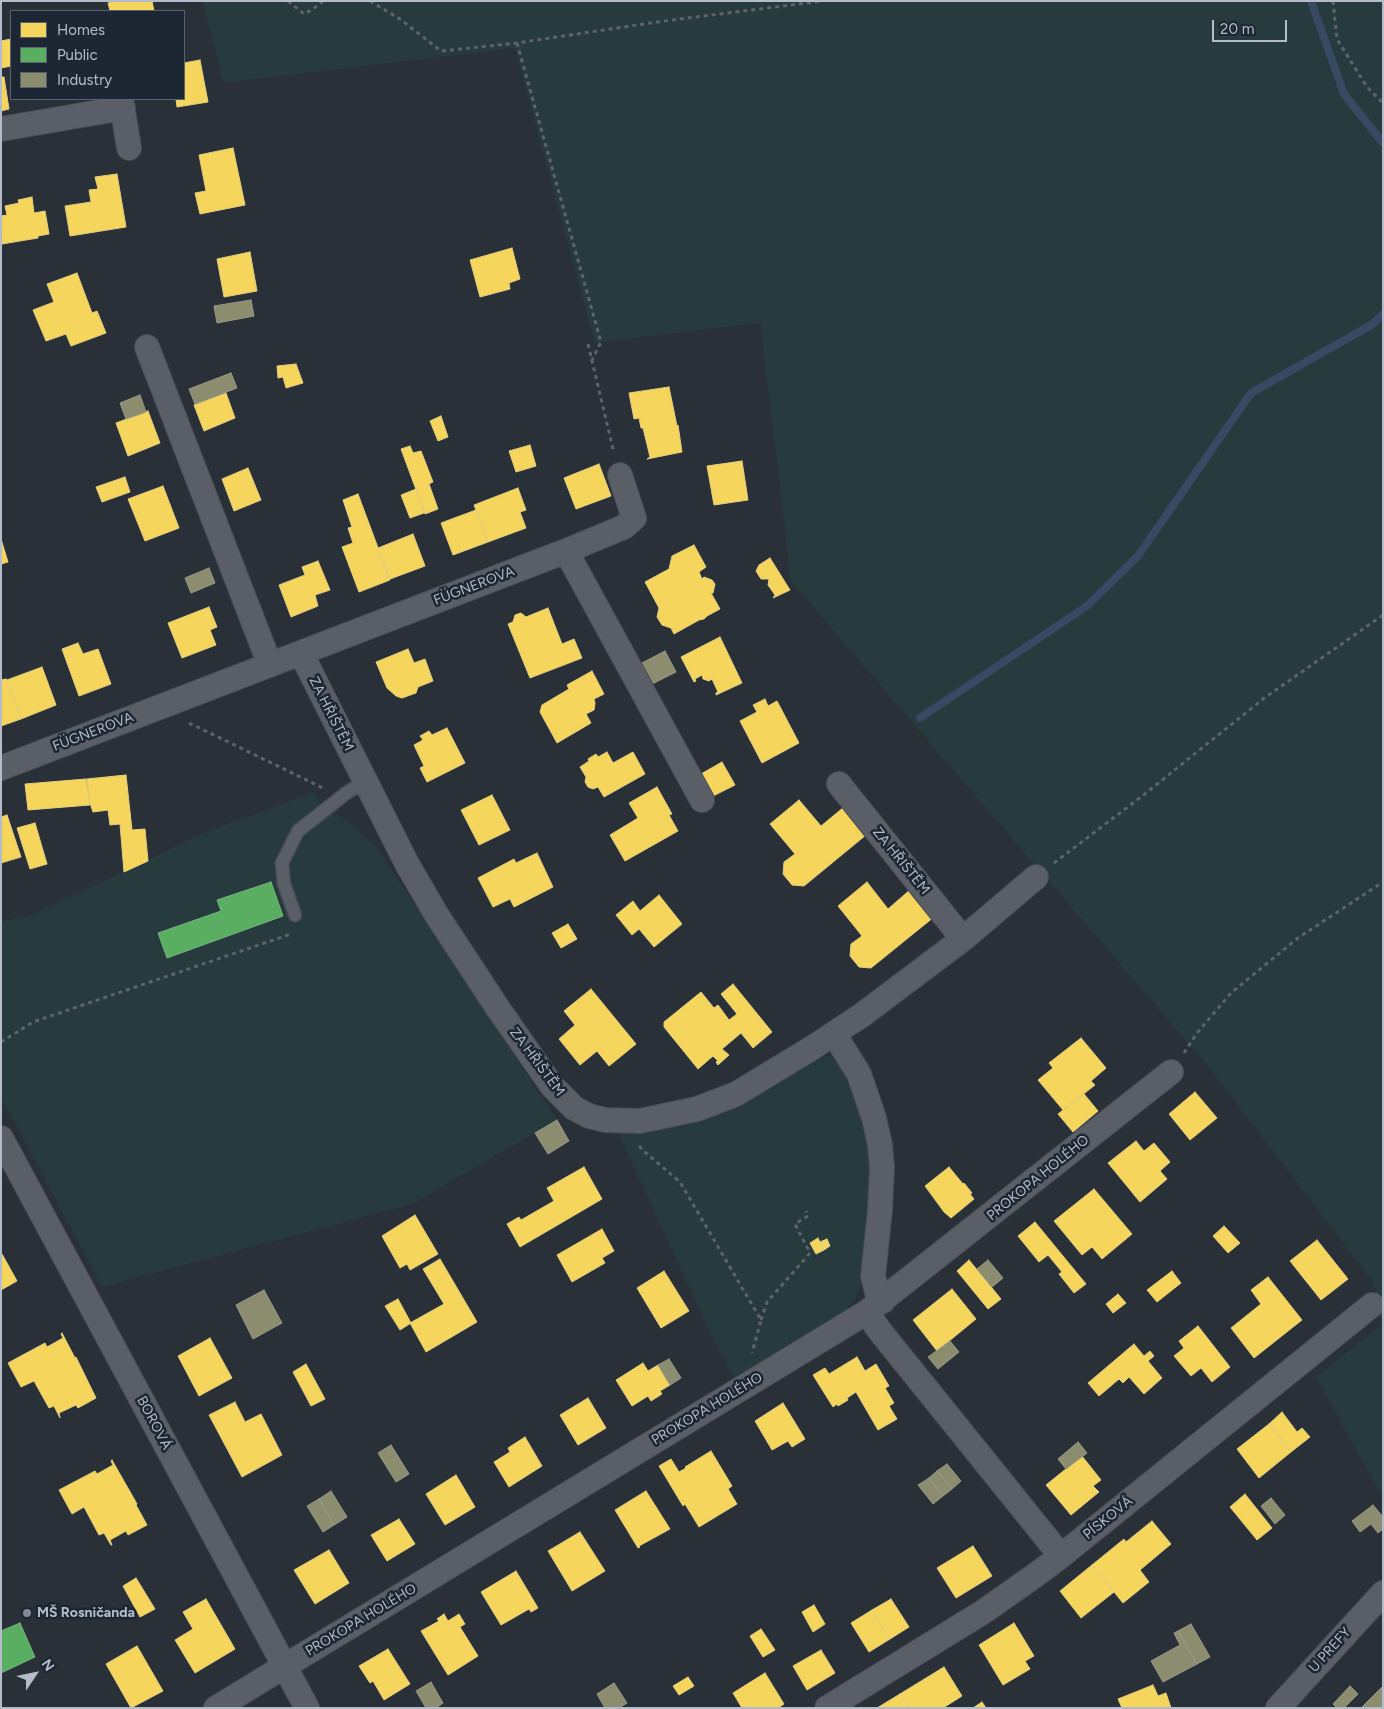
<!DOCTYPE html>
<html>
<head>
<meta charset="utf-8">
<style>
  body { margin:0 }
  #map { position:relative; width:1384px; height:1709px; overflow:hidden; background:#2a3038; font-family:Figtree,sans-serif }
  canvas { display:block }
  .frame { position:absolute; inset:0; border:2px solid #b4bcc9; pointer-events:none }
  .legend { position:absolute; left:10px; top:10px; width:175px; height:90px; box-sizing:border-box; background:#1d2633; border:1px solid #59626f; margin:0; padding:6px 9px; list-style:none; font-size:15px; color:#b4bcc9 }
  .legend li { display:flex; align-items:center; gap:10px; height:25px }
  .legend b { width:25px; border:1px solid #59626f }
  .north { position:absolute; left:10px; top:1649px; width:50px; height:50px; -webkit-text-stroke:4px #1d2633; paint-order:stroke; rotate:56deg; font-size:14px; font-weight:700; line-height:20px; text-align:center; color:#b4bcc9 }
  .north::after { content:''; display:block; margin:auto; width:18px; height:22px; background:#b4bcc9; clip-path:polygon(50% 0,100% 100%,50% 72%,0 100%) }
  .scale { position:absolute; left:1212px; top:20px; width:75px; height:22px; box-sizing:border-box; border:2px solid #b4bcc9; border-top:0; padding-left:6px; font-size:15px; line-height:18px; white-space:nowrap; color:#b4bcc9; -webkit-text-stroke:4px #1d2633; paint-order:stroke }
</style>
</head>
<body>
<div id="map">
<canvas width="1384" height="1709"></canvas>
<div class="frame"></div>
<ul class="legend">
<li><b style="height:14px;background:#f6d55c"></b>Homes</li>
<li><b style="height:14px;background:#5aae61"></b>Public</li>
<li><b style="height:14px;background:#8c8c6e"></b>Industry</li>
</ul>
<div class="north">N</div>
<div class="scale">20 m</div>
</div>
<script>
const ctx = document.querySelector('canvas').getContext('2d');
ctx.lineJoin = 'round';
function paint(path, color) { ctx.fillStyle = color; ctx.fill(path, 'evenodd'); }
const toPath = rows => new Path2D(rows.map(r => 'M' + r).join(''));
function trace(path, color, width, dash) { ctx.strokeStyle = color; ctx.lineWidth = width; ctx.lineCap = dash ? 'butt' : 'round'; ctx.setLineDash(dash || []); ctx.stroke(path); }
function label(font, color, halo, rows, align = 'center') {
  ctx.font = font + ' Figtree,sans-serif'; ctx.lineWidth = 5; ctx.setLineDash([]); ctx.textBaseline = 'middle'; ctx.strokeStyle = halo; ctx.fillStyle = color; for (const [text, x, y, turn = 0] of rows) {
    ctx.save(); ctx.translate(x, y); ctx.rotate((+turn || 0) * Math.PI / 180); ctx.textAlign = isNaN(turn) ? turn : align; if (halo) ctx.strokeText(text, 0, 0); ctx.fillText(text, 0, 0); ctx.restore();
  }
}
const green = toPath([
  [202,1,1383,1,1383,1498,1316,1377,1382,1324,1374,1283,1211,1070,790,580,784,521,760,323,595,343,515,48,224,83],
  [314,792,319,801,348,822,376,846,557,1120,412,1204,102,1287,1,1097,1,922,34,914,206,832],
  [820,1055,832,1057,836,1060,853,1080,873,1156,867,1253,862,1281,856,1298,848,1308,838,1317,735,1380,707,1326,622,1141,620,1130]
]);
const homes = toPath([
  [116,1,152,1,154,11,110,11,108,3,116,1],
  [11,39,11,66,1,68,1,41,11,39],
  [200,60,208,102,177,107,176,99,184,99,184,63,200,60],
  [1,77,4,77,9,109,1,111,1,77],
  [233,148,245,205,200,214,195,193,206,191,199,155,233,148],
  [117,174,126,227,70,236,65,206,91,202,89,190,98,189,95,177,117,174],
  [32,197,34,213,45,211,49,234,38,236,38,238,2,244,1,216,7,215,5,206,19,203,18,200,32,197],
  [512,248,520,279,509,283,510,289,480,297,470,260,512,248],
  [250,252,257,291,224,297,217,259,250,252],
  [77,273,92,313,97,311,106,333,71,346,66,334,46,341,33,310,54,302,47,284,77,273],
  [296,364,303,383,286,388,283,377,278,378,277,366,296,364],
  [669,387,677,426,678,425,682,452,647,459,650,457,643,428,641,428,639,418,634,419,629,393,669,387],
  [226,393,235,418,204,431,194,405,226,393],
  [148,411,160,443,128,456,116,423,148,411],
  [441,416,448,437,438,441,430,421,441,416],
  [530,445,536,466,516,472,509,451,530,445],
  [410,446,413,453,421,451,433,482,429,484,438,509,425,514,401,449,410,446],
  [742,461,748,500,714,505,707,466,742,461],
  [599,464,611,496,576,509,564,478,599,464],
  [248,468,261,500,234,511,222,479,248,468],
  [125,477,130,492,102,502,96,487,125,477],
  [163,486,179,528,145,541,128,499,163,486],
  [518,488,526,510,520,512,526,528,488,542,474,505,518,488],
  [416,489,424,513,410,518,401,495,416,489],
  [358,494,390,580,359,592,342,547,353,543,348,528,352,527,343,500,358,494],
  [476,510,488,542,453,555,441,523,476,510],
  [413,534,425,566,390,579,378,548,413,534],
  [1,539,8,562,1,564,1,539],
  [694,545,706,567,699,572,702,579,704,577,712,580,715,584,713,593,711,593,720,609,707,616,704,619,699,620,674,634,671,628,662,625,657,617,659,608,645,582,669,569,672,556,694,545],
  [770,558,790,590,773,598,775,595,768,585,769,579,761,579,756,571,759,565,770,558],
  [318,561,330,590,315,595,318,606,291,617,279,585,305,575,302,567,318,561],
  [209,607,217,627,210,630,216,645,182,658,168,623,209,607],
  [548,608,562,644,574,639,582,658,530,678,508,624,513,622,515,615,521,613,526,617,548,608],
  [720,637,742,683,716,695,716,693,718,692,712,679,709,681,703,679,702,675,695,679,696,681,694,682,681,657,720,637],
  [78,643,83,654,98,649,111,684,79,696,62,649,78,643],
  [408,649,414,663,425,659,433,681,418,687,416,693,402,698,396,696,387,688,376,662,408,649],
  [42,667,56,705,21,719,7,680,42,667],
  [592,671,604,694,594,699,595,703,594,710,586,714,591,723,557,743,540,712,542,705,569,689,567,685,592,671],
  [6,679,7,680,21,719,1,726,1,680,6,679],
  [765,699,768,706,777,701,799,743,762,763,740,721,757,712,753,705,765,699],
  [447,728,465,763,427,782,420,768,424,766,414,745,423,740,420,736,429,731,432,735,447,728],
  [607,752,613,763,633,752,645,774,604,797,598,787,593,789,588,787,585,782,586,777,580,767,589,761,588,759,596,754,598,757,607,752],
  [722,762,735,785,713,796,701,774,722,762],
  [126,775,132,830,145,829,148,861,124,872,120,824,110,825,108,810,93,812,90,803,87,779,126,775],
  [86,779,90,805,28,810,25,784,86,779],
  [657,787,672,814,669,815,678,831,625,861,610,835,638,818,629,803,657,787],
  [492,795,510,830,479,845,461,810,492,795],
  [799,800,821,826,844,807,866,835,804,886,792,885,783,874,784,862,795,854,770,824,799,800],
  [7,815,21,857,1,863,1,817,7,815],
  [35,823,47,864,30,869,17,828,35,823],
  [537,853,553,887,514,907,510,899,493,907,478,878,514,859,516,863,537,853],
  [867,882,888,909,911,889,934,917,871,968,859,967,850,956,851,944,862,936,838,906,867,882],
  [659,895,682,924,654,947,639,929,632,935,616,915,633,901,640,911,659,895],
  [568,924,577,939,561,948,552,933,568,924],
  [733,984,772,1032,753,1048,741,1033,722,1049,729,1055,718,1065,716,1062,718,1061,713,1056,698,1069,664,1027,664,1022,701,992,714,1008,718,1005,729,1020,737,1014,721,994,733,984],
  [591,989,636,1044,609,1066,597,1051,580,1065,559,1039,575,1025,564,1011,591,989],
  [1081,1038,1106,1068,1091,1081,1095,1085,1063,1110,1038,1080,1053,1068,1049,1063,1081,1038],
  [1195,1092,1217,1118,1190,1140,1169,1114,1195,1092],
  [1084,1094,1098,1111,1073,1132,1058,1114,1084,1094],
  [1136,1141,1144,1151,1154,1143,1170,1162,1160,1171,1167,1179,1140,1202,1108,1163,1136,1141],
  [584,1167,602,1199,520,1247,507,1224,519,1217,521,1220,554,1201,547,1188,584,1167],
  [949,1167,963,1184,964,1183,972,1193,970,1194,974,1199,951,1218,944,1212,925,1186,949,1167],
  [1094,1189,1132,1234,1102,1259,1092,1247,1082,1255,1054,1221,1094,1189],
  [415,1215,438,1254,410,1270,407,1264,400,1268,382,1236,415,1215],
  [1035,1222,1086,1284,1074,1293,1059,1274,1062,1272,1048,1255,1039,1262,1018,1236,1035,1222],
  [1224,1226,1240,1243,1228,1253,1213,1236,1224,1226],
  [602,1229,614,1251,602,1258,605,1263,572,1282,557,1255,602,1229],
  [818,1238,824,1250,816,1254,810,1243,818,1238],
  [827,1239,830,1246,824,1250,820,1242,827,1239],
  [1317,1240,1348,1279,1321,1300,1290,1261,1317,1240],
  [1,1254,2,1254,17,1281,1,1290,1,1254],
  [440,1259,477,1322,426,1352,410,1323,444,1304,423,1269,440,1259],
  [969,1260,1001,1299,988,1309,957,1271,969,1260],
  [664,1271,689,1311,661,1328,637,1288,664,1271],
  [1172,1271,1181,1283,1157,1302,1147,1290,1172,1271],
  [1268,1277,1302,1320,1254,1358,1231,1328,1261,1304,1251,1290,1268,1277],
  [952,1289,976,1319,937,1351,913,1320,952,1289],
  [1118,1294,1126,1303,1113,1313,1106,1304,1118,1294],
  [398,1299,411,1323,400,1330,385,1306,398,1299],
  [1198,1326,1230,1367,1212,1382,1201,1368,1191,1376,1174,1356,1184,1348,1179,1341,1198,1326],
  [62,1333,75,1358,76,1357,96,1398,78,1408,76,1405,59,1413,60,1418,54,1406,49,1408,34,1381,21,1387,8,1363,45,1343,47,1347,63,1338,61,1334,62,1333],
  [210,1338,232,1378,199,1396,178,1356,210,1338],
  [1134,1344,1144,1356,1150,1351,1154,1356,1148,1361,1162,1378,1144,1394,1129,1377,1123,1383,1119,1379,1099,1396,1088,1383,1134,1344],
  [857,1357,865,1371,876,1364,889,1386,885,1388,894,1403,889,1406,897,1419,878,1430,856,1392,847,1398,848,1400,838,1406,837,1404,833,1407,813,1375,825,1368,829,1374,857,1357],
  [643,1363,648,1371,658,1365,670,1385,660,1391,662,1394,651,1401,648,1396,632,1406,616,1380,643,1363],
  [306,1364,325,1399,311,1406,293,1372,306,1364],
  [588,1398,606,1428,578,1445,560,1415,588,1398],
  [235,1402,245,1422,261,1414,282,1455,242,1477,209,1415,235,1402],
  [783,1403,805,1439,792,1447,788,1441,772,1450,755,1421,783,1403],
  [1282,1412,1297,1432,1302,1428,1310,1437,1291,1452,1269,1424,1282,1412],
  [1269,1424,1291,1452,1259,1478,1237,1449,1269,1424],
  [525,1437,542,1466,509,1487,494,1462,510,1452,508,1448,525,1437],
  [711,1451,732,1486,728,1489,737,1504,699,1527,685,1504,683,1506,659,1466,671,1459,679,1472,686,1468,685,1467,711,1451],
  [1082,1456,1101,1480,1093,1486,1099,1492,1071,1515,1046,1485,1082,1456],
  [112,1460,137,1504,136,1505,147,1525,128,1535,126,1531,110,1540,112,1545,111,1545,104,1533,99,1535,84,1507,72,1514,59,1490,95,1471,97,1474,113,1465,111,1461,112,1460],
  [456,1475,475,1507,445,1525,426,1494,456,1475],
  [646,1491,670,1529,639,1546,640,1547,638,1548,615,1510,646,1491],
  [1245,1494,1272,1528,1257,1540,1230,1507,1245,1494],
  [399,1519,415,1544,387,1561,371,1535,399,1519],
  [1152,1521,1171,1544,1140,1570,1149,1582,1123,1603,1092,1565,1124,1539,1126,1542,1152,1521],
  [580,1532,605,1571,572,1591,548,1551,580,1532],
  [973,1546,992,1576,956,1598,937,1568,973,1546],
  [329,1550,349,1583,315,1604,294,1570,329,1550],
  [1092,1565,1114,1592,1081,1618,1060,1591,1092,1565],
  [516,1571,538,1608,531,1612,529,1609,501,1625,481,1592,516,1571],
  [136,1578,155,1609,140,1617,123,1586,136,1578],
  [206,1599,235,1649,195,1673,175,1640,193,1629,183,1612,206,1599],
  [891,1599,909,1627,890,1639,872,1610,891,1599],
  [814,1605,825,1624,813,1632,802,1612,814,1605],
  [872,1610,890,1639,869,1652,851,1623,872,1610],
  [444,1614,448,1621,459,1614,465,1624,460,1627,478,1656,448,1675,421,1631,439,1621,437,1619,444,1614],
  [1014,1623,1034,1656,1025,1661,1030,1669,1003,1685,979,1645,1014,1623],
  [761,1629,775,1650,763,1657,750,1636,761,1629],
  [137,1646,163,1691,131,1708,106,1664,137,1646],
  [388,1649,410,1684,384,1700,373,1681,370,1683,359,1666,388,1649],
  [821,1650,835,1673,807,1690,793,1666,821,1650],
  [944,1667,962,1696,943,1708,909,1708,900,1694,944,1667],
  [765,1673,784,1704,778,1708,742,1708,733,1693,765,1673],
  [688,1677,694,1686,679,1695,673,1686,688,1677],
  [1153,1685,1158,1696,1166,1693,1171,1708,1122,1708,1118,1699,1153,1685],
  [900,1694,909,1708,877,1708,900,1694],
  [982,1702,986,1708,973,1708,982,1702]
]);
const public = toPath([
  [271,882,283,916,167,958,158,933,221,911,217,900,271,882],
  [20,1623,35,1657,1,1673,1,1631,20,1623]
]);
const industry = toPath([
  [251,300,254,316,217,323,214,306,251,300],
  [231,373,237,388,195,404,189,389,231,373],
  [140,395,146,412,126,419,120,403,140,395],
  [209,568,215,583,191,593,185,578,209,568],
  [665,651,676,672,652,684,640,664,665,651],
  [557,1120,569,1141,548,1154,535,1133,557,1120],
  [988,1260,1003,1278,992,1287,977,1269,988,1260],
  [264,1290,282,1323,253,1339,236,1305,264,1290],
  [950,1341,959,1352,938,1369,928,1357,950,1341],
  [669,1359,681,1378,670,1385,658,1365,669,1359],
  [1078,1442,1087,1453,1066,1469,1058,1459,1078,1442],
  [391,1445,409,1474,396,1482,378,1453,391,1445],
  [947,1464,961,1481,952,1489,937,1471,947,1464],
  [937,1471,952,1489,943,1496,929,1478,937,1471],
  [929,1478,943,1496,933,1504,918,1485,929,1478],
  [331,1491,347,1517,334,1525,319,1499,331,1491],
  [1271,1498,1285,1515,1275,1524,1261,1506,1271,1498],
  [319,1499,334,1525,323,1532,307,1506,319,1499],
  [1373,1505,1383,1517,1383,1529,1378,1533,1371,1524,1360,1532,1352,1521,1373,1505],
  [1191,1624,1210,1657,1197,1664,1178,1631,1191,1624],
  [1178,1631,1197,1664,1163,1682,1151,1661,1180,1645,1174,1633,1178,1631],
  [431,1682,443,1703,436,1708,426,1708,416,1691,431,1682],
  [614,1683,627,1703,619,1708,605,1708,597,1694,614,1683],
  [1350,1686,1358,1694,1344,1708,1337,1708,1333,1704,1350,1686],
  [1383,1686,1383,1708,1361,1708,1383,1686]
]);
const stream = toPath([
  [1311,1,1344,94,1383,143],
  [920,718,1087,606,1138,556,1251,393,1373,324,1383,314]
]);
const path = toPath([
  [288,1,304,14,313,9,323,1],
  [370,1,400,19,441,51,517,43,657,22,823,1],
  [1333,1,1337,39,1367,87,1383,103],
  [517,43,601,342,592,360],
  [588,344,614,453],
  [189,723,323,788],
  [1054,863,1141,797,1263,699,1383,615],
  [1,1042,33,1022,291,934],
  [1184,1053,1197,1033,1231,993,1298,938,1383,882],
  [639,1146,646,1153,680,1182,761,1320,752,1353],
  [761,1320,767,1302,810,1253,795,1224,808,1216,806,1211]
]);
const service = toPath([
  [295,915,284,884,282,863,298,831,349,791,366,782]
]);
const minor = toPath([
  [121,99,129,148],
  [1,129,123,108],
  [147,347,270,665],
  [566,551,702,800],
  [301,653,406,862,436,914,497,1007,552,1086,574,1108,589,1116,605,1120,640,1121,697,1109,736,1094,812,1048,862,1015,963,939,1036,877],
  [1,768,566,551,624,527,634,518,620,475],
  [839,784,963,939],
  [834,1034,859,1074,874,1118,880,1145,882,1168,880,1210,873,1276,877,1292,883,1301],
  [1,1138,307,1708],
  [867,1312,879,1330,1061,1556],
  [216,1708,867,1312,1171,1072],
  [827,1708,983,1612,1037,1574,1061,1556,1372,1305],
  [1278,1708,1383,1593]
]);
const markers = [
  [27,1613,5,"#848b96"]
];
const streetNames = [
  ["FÜGNEROVA",474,586,-21],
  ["ZA HŘIŠTĚM",331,714,63],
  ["FÜGNEROVA",93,732,-21],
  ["ZA HŘIŠTĚM",901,861,51],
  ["ZA HŘIŠTĚM",537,1062,53],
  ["PROKOPA HOLÉHO",1038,1178,-39],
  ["PROKOPA HOLÉHO",707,1409,-31],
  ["BOROVÁ",154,1423,62],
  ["PÍSKOVÁ",1108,1518,-39],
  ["PROKOPA HOLÉHO",361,1620,-31],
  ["U PREFY",1330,1650,-48]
];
const poiNames = [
  ["MŠ Rosničanda",37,1613]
];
paint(green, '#273a3e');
paint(homes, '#f6d55c');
trace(homes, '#e2ce7d', 1);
paint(public, '#5aae61');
trace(public, '#75b280', 1);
paint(industry, '#8c8c6e');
trace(industry, '#989a89', 1);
trace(stream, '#384963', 8);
trace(service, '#484c53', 15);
trace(minor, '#484c53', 26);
trace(path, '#5d636a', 3, [4, 4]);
trace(service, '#5a5e66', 12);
trace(minor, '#5a5e66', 24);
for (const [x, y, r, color] of markers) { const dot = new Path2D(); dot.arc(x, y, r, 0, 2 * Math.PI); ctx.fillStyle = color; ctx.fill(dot); trace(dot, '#1d2633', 2); }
label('14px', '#b4bcc9', '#1d2633', streetNames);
label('bold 14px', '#b4bcc9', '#1d2633', poiNames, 'left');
</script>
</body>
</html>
